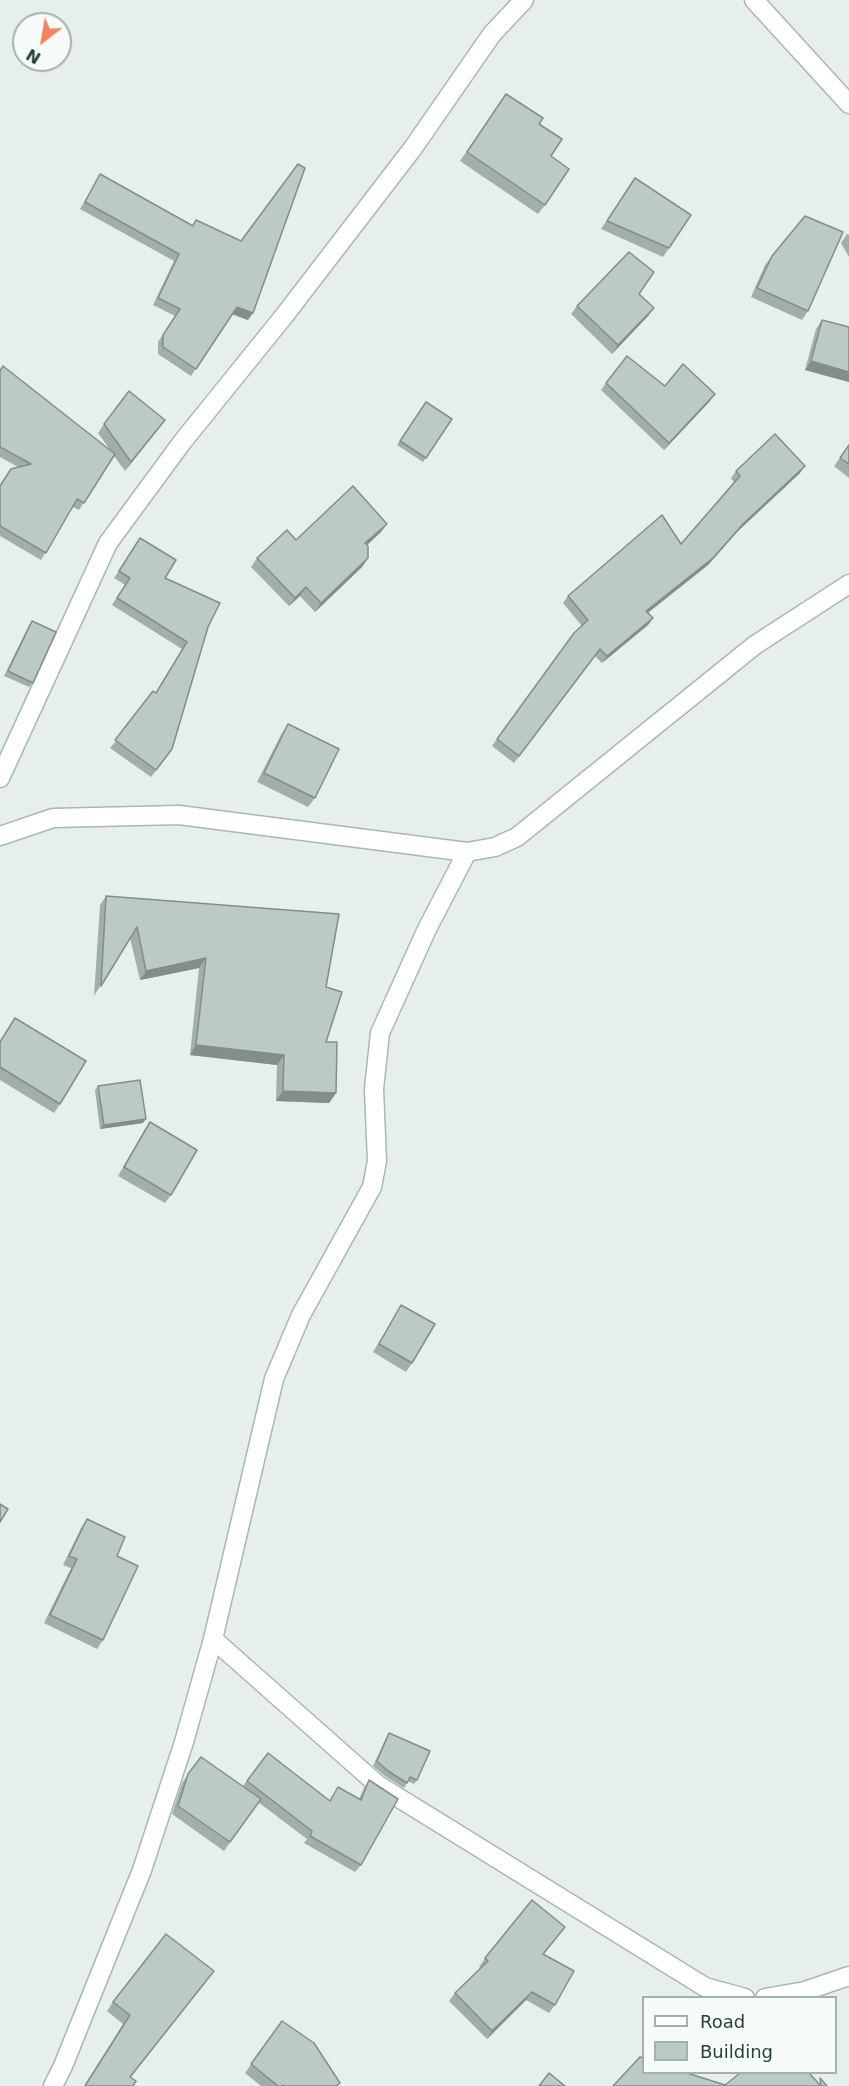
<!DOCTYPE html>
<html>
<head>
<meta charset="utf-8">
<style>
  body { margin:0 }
  #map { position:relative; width:849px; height:2086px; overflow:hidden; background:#e6efeb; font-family:"DejaVu Sans",sans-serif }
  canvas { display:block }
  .legend { position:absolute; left:642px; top:1996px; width:195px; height:78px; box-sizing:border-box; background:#f7fbf9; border:2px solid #a3b1ad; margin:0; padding:8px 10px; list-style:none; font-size:18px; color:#24423a }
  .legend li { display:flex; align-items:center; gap:12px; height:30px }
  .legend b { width:30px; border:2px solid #a3b1ad }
  .north { position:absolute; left:12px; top:12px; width:60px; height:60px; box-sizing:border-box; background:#f7fbf9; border:2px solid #a3b1ad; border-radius:50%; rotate:211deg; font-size:16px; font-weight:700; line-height:24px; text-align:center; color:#24423a }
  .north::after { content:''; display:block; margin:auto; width:21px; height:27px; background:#f4845f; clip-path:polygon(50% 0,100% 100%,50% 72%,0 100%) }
</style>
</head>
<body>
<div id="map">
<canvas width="849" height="2086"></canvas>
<ul class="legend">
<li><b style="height:8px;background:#fff"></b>Road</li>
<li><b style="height:16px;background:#bbcac4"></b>Building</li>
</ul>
<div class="north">N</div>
</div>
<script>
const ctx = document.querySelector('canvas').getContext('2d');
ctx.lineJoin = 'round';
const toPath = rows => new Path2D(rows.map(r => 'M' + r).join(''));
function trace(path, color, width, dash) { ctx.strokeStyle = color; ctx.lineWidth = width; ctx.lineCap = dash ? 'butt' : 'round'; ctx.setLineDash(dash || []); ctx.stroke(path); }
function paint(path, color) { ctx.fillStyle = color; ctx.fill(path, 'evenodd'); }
const minor = toPath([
  [754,0,849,104],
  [0,778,108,543,183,441,284,316,413,148,492,34,524,0],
  [0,836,53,818,179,815,467,852,495,847,517,837,755,645,849,584],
  [213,1639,378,1785,705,1987,745,1998],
  [765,1998,805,1991,849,1976],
  [53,2086,63,2066,142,1870,184,1742,213,1639,274,1379,301,1315,372,1187,377,1161,374,1089,380,1033,427,929,467,852]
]);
const wall = toPath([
  [506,94,539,124,545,205,538,214,460,161],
  [100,174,192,225,196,220,248,320,232,314,191,376,158,354,158,342,175,316,153,305,174,261,80,209],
  [635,178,669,248,663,257,601,229],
  [847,234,849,235,849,257,841,243],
  [772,256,808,311,802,320,751,297,765,265],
  [639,294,654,308,648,316,612,354,571,314,577,306],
  [822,320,849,327,849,382,805,370,816,329],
  [3,366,111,451,98,433,104,424,165,420,125,471,114,456,79,510,73,507,41,560,0,536,0,485,11,469,18,467,0,457,0,370],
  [606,383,665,386,710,401,664,450,601,390],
  [426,402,452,419,423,462,397,445],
  [849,445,849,478,834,466],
  [736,471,800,473,738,531,708,565,648,613,653,618,648,625,602,663,595,656,514,763,492,746,574,633,582,626,563,603,568,596,681,544,734,482,731,478],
  [381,532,367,545,368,558,362,567,315,612,300,596,289,606,251,567,257,558,296,540],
  [140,538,165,578,208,627,167,756,151,777,110,748,156,693,182,649,112,605,125,585,114,578],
  [32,621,33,683,29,687,4,676,29,625],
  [288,724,315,798,308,807,257,782,282,733],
  [106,896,326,987,326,1042,336,1093,329,1103,276,1101,277,1065,190,1055,199,968,140,980,130,938,94,996,100,905],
  [15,1018,60,1104,54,1113,0,1080,0,1041],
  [98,1086,143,1123,100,1129,95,1090],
  [150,1122,171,1195,165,1203,118,1176,144,1131],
  [401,1305,412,1363,406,1372,373,1352],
  [87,1519,117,1556,103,1640,97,1649,44,1623,71,1568,63,1565,81,1528],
  [389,1733,417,1780,414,1784,408,1781,404,1788,385,1776,373,1766,386,1738],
  [268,1753,329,1801,338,1787,359,1799,364,1788,369,1780,361,1865,355,1872,304,1843,307,1839,258,1802,224,1851,172,1814,182,1783,201,1757,243,1786],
  [565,1927,544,1954,555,2005,549,2013,526,2000,487,2039,449,2001,455,1993,481,1968,479,1967,485,1958],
  [207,1979,131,2077,133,2086,84,2086,123,2024,107,2011,113,2002],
  [282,2021,338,2086,261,2086,245,2073]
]);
const shadedWall = toPath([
  [237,307,253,313,248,320,232,314],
  [654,308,648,316,612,354,618,345],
  [811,361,849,372,849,382,805,370],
  [715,394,710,401,664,450,669,443],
  [165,420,159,428,125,471,131,462],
  [805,466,800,473,738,531,708,565,641,618,646,611,743,524],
  [387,524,381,532,359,552,365,543],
  [368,558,362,567,315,612,321,603],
  [306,587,300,596,289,606,295,598],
  [653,618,648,625,602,663,607,656],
  [206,958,199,968,140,980,146,971],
  [196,1045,284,1055,277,1065,190,1055],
  [283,1091,336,1093,329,1103,276,1101],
  [146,1119,143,1123,100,1129,104,1125],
  [532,1992,526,2000,487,2039,492,2031]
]);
const building = toPath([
  [506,94,543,118,539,124,562,139,551,156,569,169,545,205,467,152,506,94],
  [298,164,305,168,253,313,237,307,196,369,163,347,163,335,180,309,158,298,179,254,85,202,100,174,193,226,196,220,241,241,298,164],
  [635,178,691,215,669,248,607,221,635,178],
  [805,216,843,232,808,311,757,288,772,256,805,216],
  [629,252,654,272,639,294,654,308,618,345,577,306,629,252],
  [822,320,849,327,849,372,811,361,822,320],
  [627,356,665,386,683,364,715,394,669,443,606,383,627,356],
  [3,366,115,454,84,503,77,499,46,553,0,526,0,486,11,469,31,464,0,447,0,371,3,366],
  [129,391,165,420,131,462,104,424,129,391],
  [426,402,452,419,426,458,400,441,426,402],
  [775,434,805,466,743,524,713,558,646,611,653,618,607,656,600,649,519,756,497,739,574,633,588,620,568,596,662,515,681,544,740,476,736,471,775,434],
  [849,445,849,464,840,458,849,445],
  [353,486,387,524,365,543,368,546,368,558,321,603,306,587,295,598,257,558,287,530,296,540,353,486],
  [140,538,176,560,165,578,220,603,208,627,172,749,156,770,115,740,153,691,156,693,187,642,117,598,130,578,119,571,140,538],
  [32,621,56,632,33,683,8,671,32,621],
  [288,724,339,749,315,798,264,773,288,724],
  [106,896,339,914,326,987,342,992,326,1042,337,1042,336,1093,283,1091,284,1055,196,1045,206,958,146,971,137,927,101,986,106,896],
  [15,1018,86,1061,60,1104,0,1067,0,1042,15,1018],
  [140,1080,146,1119,104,1125,98,1086,140,1080],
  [150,1122,197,1150,171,1195,124,1167,150,1122],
  [401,1305,435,1324,412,1363,379,1344,401,1305],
  [0,1504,8,1509,0,1522,0,1504],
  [87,1519,125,1537,117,1556,138,1566,103,1640,50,1615,77,1559,69,1556,87,1519],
  [389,1733,430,1751,417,1780,410,1777,407,1783,388,1771,377,1761,389,1733],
  [268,1753,330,1801,338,1787,361,1800,369,1780,398,1799,361,1865,310,1836,312,1831,247,1781,268,1753],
  [201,1757,261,1799,230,1842,178,1806,188,1774,201,1757],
  [532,1900,565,1927,543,1954,574,1971,555,2005,532,1992,492,2031,455,1993,488,1961,485,1958,532,1900],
  [166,1934,214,1971,130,2077,136,2081,133,2086,85,2086,130,2015,113,2002,166,1934],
  [282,2021,314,2043,340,2083,336,2086,284,2086,283,2085,283,2086,278,2086,251,2064,282,2021],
  [640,2057,644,2058,644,2073,687,2073,725,2085,740,2073,809,2073,821,2086,820,2078,827,2086,613,2086,640,2057],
  [549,2073,565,2086,539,2086,549,2073]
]);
trace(minor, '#a8b8b2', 21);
trace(minor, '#fff', 18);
paint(wall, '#a1aea9');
paint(shadedWall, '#838d89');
paint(building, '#bbcac4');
trace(building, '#838d89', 1.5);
</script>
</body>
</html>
